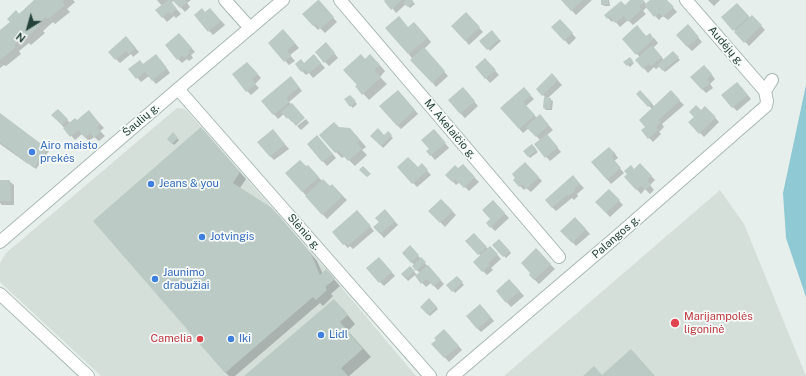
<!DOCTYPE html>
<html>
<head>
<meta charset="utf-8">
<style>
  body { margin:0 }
  #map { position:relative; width:806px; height:376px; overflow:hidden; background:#e6efeb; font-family:"Public Sans",sans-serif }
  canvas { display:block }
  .north { position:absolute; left:8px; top:8px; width:40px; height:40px; -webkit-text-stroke:3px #f7fbf9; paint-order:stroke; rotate:217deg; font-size:11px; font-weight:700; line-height:16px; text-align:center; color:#24423a }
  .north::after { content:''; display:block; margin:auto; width:14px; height:18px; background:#24423a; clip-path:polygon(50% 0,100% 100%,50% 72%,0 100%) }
</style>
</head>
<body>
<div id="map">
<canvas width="806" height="376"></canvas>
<div class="north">N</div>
</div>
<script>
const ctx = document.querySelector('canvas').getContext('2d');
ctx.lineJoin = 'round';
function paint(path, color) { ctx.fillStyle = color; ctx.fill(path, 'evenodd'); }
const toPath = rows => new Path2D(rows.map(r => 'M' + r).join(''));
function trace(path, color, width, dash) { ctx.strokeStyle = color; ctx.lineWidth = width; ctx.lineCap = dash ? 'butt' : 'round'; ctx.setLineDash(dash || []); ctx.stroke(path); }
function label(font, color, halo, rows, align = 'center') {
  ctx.font = font + ' "Public Sans",sans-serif'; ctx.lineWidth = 3.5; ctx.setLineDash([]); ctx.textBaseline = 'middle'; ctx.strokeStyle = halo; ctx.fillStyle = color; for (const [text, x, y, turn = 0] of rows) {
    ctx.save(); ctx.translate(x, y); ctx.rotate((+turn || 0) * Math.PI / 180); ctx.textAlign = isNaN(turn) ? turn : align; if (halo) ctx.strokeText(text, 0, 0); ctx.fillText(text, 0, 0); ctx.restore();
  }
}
const built = toPath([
  [177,108,185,109,201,127,326,269,416,376,101,376,0,282,0,263,6,253],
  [720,190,744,224,806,376,504,376]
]);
const water = toPath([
  [806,85,806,297,786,238,783,193]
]);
const shadow = toPath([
  [35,0,73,0,75,2,67,9,70,12,55,24,53,22,43,31,45,33,31,45,29,43,19,51,21,54,6,66,4,65,0,68,0,31],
  [157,0,174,0,171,3,181,14,176,18,174,16,167,22,157,10,162,6],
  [174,0,191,0,187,3,190,7,185,12],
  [386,0,411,0,415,4,410,8,406,4,396,13],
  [562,0,592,0,576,15],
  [602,0,609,0,610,6,604,6,602,4],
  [631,0,643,0,646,4,651,0,666,0,677,12,668,20,663,16,659,20,647,7,643,11,646,14,633,25,628,20,620,27,614,20,612,22,605,15,625,6],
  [708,0,720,0,714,6],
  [322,5,337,22,325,33,320,28,318,30,303,14],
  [741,8,750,18,752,16,765,30,749,46,723,17],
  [206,13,214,13,225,25,213,35,195,15],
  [466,14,483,32,469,45,465,40],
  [564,24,576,38,569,45,553,27],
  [418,27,431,42,424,49,448,76,436,87,387,28],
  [692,30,702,42,692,51,687,46],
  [641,31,647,37,654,38,658,43,653,48,664,60,673,52,680,60,665,72,660,66,656,69,654,67,648,73,637,60,640,57,637,54],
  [492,32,501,41,490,51,481,41],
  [288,35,299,48,290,55,295,61,289,65,269,43],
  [183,38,195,52,191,55,193,58,189,61,187,59,182,63,178,59],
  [130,42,139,52,133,57,131,54,120,63,109,52],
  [330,48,338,58,329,66,325,62],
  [629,58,634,63,630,67,625,62],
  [160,59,170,73,156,84,149,76,141,82,130,69],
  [318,60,325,68,313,78,309,73,306,75,302,71,304,64],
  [365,60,377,62,385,71,380,77,387,84,369,100,356,86,358,85],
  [489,64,499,75,490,83,476,67],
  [251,67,261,78,255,84,259,88,251,95,247,91],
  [708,70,715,79,710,84,713,88,706,93,702,89],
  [552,74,562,85,548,98,553,101,552,110,546,110,544,108,545,97,537,89],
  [295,82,302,91,289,102,292,105,293,121,292,122,284,114,278,119,263,101],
  [741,87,751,99,737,111,733,107],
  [640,91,655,107,671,92,684,105,662,124,664,127,659,132,661,134,653,142,642,130,646,127,652,109,637,94],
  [467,93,478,106,465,118,460,113],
  [528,93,534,99,526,106,537,118,540,116,553,130,547,135,561,152,550,161,535,144,540,140,529,128,523,133,501,108],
  [402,95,418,114,401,129,397,125],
  [350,96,357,104,353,108,351,106],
  [705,107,719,122,704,137,690,122],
  [58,110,70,123,93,116,104,128,100,131,105,136,99,141,94,137,89,141,82,134,75,140,53,115],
  [0,114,49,151,36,169,29,163,28,164,0,144],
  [306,119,309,123,301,130,297,126],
  [201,128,246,179,240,188,278,215,317,261,323,274,332,277,340,286,331,294,333,296,323,306,320,303,235,376,229,376,226,373,94,221],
  [339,128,356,135,366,147,362,150,367,155,355,166,345,156,342,158,336,152],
  [388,133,393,138,383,148,372,136,384,136],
  [173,134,179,140,174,145,168,139],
  [277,135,289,149,274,160,270,156],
  [438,135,449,148,435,160,428,152,430,149],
  [321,141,336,158,327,166,308,144],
  [532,146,538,152,530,158,524,151],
  [614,152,618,158,614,161,624,173,611,184,593,162],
  [525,163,542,181,531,192,526,188,524,190,520,186],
  [640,164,655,180,650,185,654,190,650,194,645,189,641,194,626,178],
  [422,165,431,175,417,187,398,167,418,168],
  [463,166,479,182,469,191,460,182,456,185,447,175,458,170],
  [306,168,312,170,322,181,330,187,332,185,347,200,327,219,302,191],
  [0,181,9,181,14,185,14,205,2,205,0,203],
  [577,181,584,188,577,194,578,196,574,200,572,198,556,211,552,207],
  [609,190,623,205,610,217,596,202],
  [441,200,456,215,445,227,430,211],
  [493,201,509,218,495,231,487,223,492,219],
  [389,215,398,225,384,238,375,228],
  [361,216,374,231,353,249,350,246,348,248,344,244],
  [580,223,590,234,576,246,562,231],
  [474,234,488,249,494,251,501,259,491,268,493,270,487,275,474,262,481,256,466,241],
  [499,240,511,253,506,258,494,245],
  [410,247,444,284,438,290,431,283,426,287,415,275,408,281,402,274,410,267,417,275,420,273,413,266,414,265,403,253],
  [536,250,555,269,539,284,530,275],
  [383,262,395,276,384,286,380,282],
  [457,277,464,285,455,293,448,285],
  [513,284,524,296,511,307,497,291],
  [429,300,438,309,430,316,421,307],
  [342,308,355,324,348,331,371,357,349,376,245,376],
  [484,309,494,321,481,332,477,328],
  [448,334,462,350,449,362,433,344,438,340]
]);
const building = toPath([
  [34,0,64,0,62,2,65,5,48,19,46,17,38,24,40,26,24,39,22,37,14,45,16,47,0,60,0,30,10,22,7,19,16,10,19,14],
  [168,0,170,0,177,9,171,14,169,12,162,18,155,10],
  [172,0,185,0,187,2,180,8],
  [318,0,319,0,334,17,320,29,316,24,313,26,302,14],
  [385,0,402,0,391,10,384,1],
  [406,0,412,0,414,2,408,7,403,3],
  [561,0,583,0,571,11],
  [601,0,608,0,608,4,601,5],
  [630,0,643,0,645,2,639,6,642,9,628,22,624,16,615,23,609,16,607,19,604,15,621,1,625,5],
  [650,0,667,0,674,7,663,17,659,13,654,17,644,5],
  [737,3,749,16,733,31,721,17],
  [202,8,205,12,210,8,221,21,208,32,194,15],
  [466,12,480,27,465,41,451,26],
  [752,15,762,25,744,43,734,32],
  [399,16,408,27,414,22,428,38,408,54,385,28],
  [560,19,573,33,564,41,551,27],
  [688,24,699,37,687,47,676,35],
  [637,25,646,36,650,33,654,39,636,55,622,39],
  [283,29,295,43,287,51,291,56,284,62,268,43],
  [492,30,499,39,487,50,479,41],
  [179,33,192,48,188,51,190,53,184,58,182,55,177,60,165,45],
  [126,36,136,48,129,54,126,51,115,60,108,52],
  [326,42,335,53,324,63,315,52],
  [652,45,662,57,651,66,649,64,643,69,635,60],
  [424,47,445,71,432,83,410,60],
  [673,51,679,57,663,71,657,65],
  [156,54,167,68,152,81,145,72,136,79,128,69,140,60,143,64],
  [314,54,321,63,308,74,304,69,301,72,295,64,301,59,304,63],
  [361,54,365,59,370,54,380,65,374,70,381,77,362,95,355,86,357,85,343,70],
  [630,57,633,61,627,66,623,62],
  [485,58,496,70,485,79,475,67],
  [247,62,258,74,252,79,256,84,246,92,232,74],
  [704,65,712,74,707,79,710,83,702,90,690,77],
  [552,73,558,80,542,96,536,89],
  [291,76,299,87,286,98,290,102,273,115,261,101],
  [737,82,748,95,732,108,721,95],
  [463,87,475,101,460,114,448,100],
  [524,87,531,95,523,102,535,115,519,129,500,108],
  [398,90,415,110,397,126,379,106],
  [640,90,652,103,648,107,636,94],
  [671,90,680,100,659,120,661,122,656,127,658,130,648,139,641,130,645,127,639,120],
  [350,95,356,101,350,107,344,99],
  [544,97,551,98,550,109,543,108],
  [292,103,305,118,296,126,288,117,287,119,281,112],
  [696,105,701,110,705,106,716,117,699,134,688,122,694,117,689,112],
  [58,109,68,119,62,125,51,115],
  [89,110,100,124,97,127,101,132,94,138,90,133,85,138,78,130,70,137,63,128,75,118,77,120],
  [0,113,48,149,34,168,0,142],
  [540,114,549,125,536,137,526,127],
  [334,122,339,127,350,128,360,140,357,143,362,149,348,161,338,150,335,153,319,135],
  [201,127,240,172,233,183,272,208,311,254,320,275,326,269,335,279,325,287,327,290,316,300,313,297,225,373,93,221],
  [378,128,384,135,388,131,392,135,381,146,370,136],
  [273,129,285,144,270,157,257,142],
  [434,129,446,143,430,156,426,151,429,149,421,140],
  [173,132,178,138,172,144,167,139],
  [547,134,558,147,545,158,534,144],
  [317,135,333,154,322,162,307,144],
  [532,144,537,150,528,157,523,151],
  [609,147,615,153,611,156,621,168,607,180,591,162],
  [408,157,418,167,422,163,428,170,412,184,397,167],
  [300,160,306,166,308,165,319,177,302,192,285,173],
  [525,162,539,177,526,189,522,184,519,187,513,180,515,178,512,174],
  [640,163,652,176,647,180,651,185,645,190,641,186,636,190,624,177,627,174,624,171,631,165,634,169],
  [463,164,475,177,464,188,455,179,452,182,445,175,455,165,458,168],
  [363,166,371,174,367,177,359,170],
  [573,175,580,184,574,189,575,191,569,196,567,195,552,208,545,200],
  [323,179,330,186,332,184,343,196,322,215,305,196],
  [0,180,10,180,11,201,0,201],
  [609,189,620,200,606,213,595,202],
  [441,199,453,211,440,223,428,211],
  [493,200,505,213,490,228,486,223,490,219,482,210],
  [385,209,395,221,380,234,373,227,379,222,375,218],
  [357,210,371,226,348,246,346,243,343,245,332,232],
  [575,217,586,229,572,243,560,231],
  [474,233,487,247,478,255,465,241],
  [499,239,510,251,503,257,492,245],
  [410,245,419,255,411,263,402,253],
  [490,246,498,254,488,263,490,265,482,272,473,262],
  [536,248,551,264,534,280,529,275,530,273,521,263],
  [379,257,392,272,379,283,366,268],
  [421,257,426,262,416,271,412,266],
  [428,265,441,280,433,286,427,279,421,284,415,276],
  [410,266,415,271,406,279,401,274],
  [457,276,463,282,452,292,446,285],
  [509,279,520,291,506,303,496,291],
  [429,298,437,307,428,315,420,307],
  [334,299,348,315,340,322,363,349,341,368,348,376,244,376],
  [480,304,491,317,477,329,466,316],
  [444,329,459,346,444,358,431,344,436,340,434,338],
  [631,349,655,376,583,376,594,366,602,375]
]);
const minor = toPath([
  [225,0,250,28],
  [340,0,559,257],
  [686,0,765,91],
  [178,89,430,376],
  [765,91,772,80],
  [453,376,615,238,766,106,767,101,765,91]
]);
const tertiary = toPath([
  [0,242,178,89,283,0],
  [0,294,88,376]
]);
const markers = [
  [32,152,4,"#3f7fe0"],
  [151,184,4,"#3f7fe0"],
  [202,237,4,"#3f7fe0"],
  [155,279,4,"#3f7fe0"],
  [675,323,5,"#e0444e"],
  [321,335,4,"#3f7fe0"],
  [200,339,4,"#e0444e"],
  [231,339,4,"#3f7fe0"]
];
const streetNames = [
  ["Audėjų g.",726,46,49],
  ["Šaulių g.",141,120,-41],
  ["M. Akelaičio g.",450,129,50],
  ["Slėnio g.",304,232,49],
  ["Palangos g.",616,237,-41]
];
const shopNames = [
  ["Airo maisto",40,146],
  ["prekės",40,159],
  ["Jeans & you",159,184],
  ["Jotvingis",210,237],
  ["Jaunimo",163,273],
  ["drabužiai",163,286],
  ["Lidl",329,335],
  ["Iki",239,339]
];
const healthNames = [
  ["Marijampolės",684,317],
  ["ligoninė",684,330],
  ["Camelia",192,339,"right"]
];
paint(built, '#d4dfda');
paint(water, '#8ec9d4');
paint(shadow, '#0003');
paint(building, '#bbcac4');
trace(minor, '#a8b8b2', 14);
trace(tertiary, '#a8b8b2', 14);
trace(minor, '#fff', 12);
trace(tertiary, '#fff', 12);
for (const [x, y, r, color] of markers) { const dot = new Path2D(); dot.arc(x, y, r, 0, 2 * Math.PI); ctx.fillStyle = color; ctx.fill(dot); trace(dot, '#f7fbf9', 1.5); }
label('11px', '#24423a', '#f7fbf9', streetNames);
label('11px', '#366cbe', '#f7fbf9', shopNames, 'left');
label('11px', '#be3a42', '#f7fbf9', healthNames, 'left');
</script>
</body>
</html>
